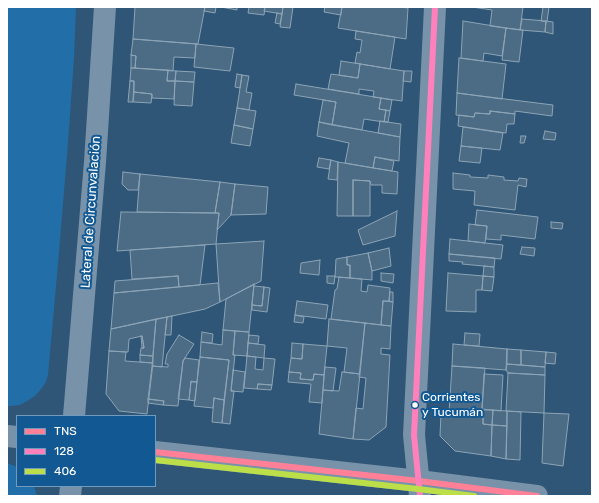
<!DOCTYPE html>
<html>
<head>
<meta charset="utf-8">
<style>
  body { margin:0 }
  #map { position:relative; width:599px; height:503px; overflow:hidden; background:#2f5676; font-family:Rubik,sans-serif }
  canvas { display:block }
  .frame { position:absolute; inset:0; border:8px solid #fff; pointer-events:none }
  .legend { position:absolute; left:16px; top:415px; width:140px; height:72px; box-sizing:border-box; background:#125993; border:1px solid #719bbe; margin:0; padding:5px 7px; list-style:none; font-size:12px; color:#fff }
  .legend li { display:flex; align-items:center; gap:8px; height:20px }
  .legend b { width:20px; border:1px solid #719bbe }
</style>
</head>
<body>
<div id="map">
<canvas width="599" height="503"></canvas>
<div class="frame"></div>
<ul class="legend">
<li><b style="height:5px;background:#ff8097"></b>TNS</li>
<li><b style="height:5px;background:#ff80ba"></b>128</li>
<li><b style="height:5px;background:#bbde49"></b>406</li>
</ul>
</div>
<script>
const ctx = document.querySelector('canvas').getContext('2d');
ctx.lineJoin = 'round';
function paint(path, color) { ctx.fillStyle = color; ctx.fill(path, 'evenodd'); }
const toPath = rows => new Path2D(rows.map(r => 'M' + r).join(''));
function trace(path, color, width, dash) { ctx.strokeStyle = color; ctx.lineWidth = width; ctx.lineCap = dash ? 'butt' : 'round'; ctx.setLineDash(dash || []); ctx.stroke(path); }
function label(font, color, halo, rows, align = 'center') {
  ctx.font = font + ' Rubik,sans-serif'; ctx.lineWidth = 4; ctx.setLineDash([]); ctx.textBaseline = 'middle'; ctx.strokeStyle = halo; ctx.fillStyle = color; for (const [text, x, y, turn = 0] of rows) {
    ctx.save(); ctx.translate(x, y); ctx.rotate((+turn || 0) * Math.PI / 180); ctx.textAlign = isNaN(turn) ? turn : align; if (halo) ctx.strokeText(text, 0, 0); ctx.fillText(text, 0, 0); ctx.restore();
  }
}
const green = toPath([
  [7,7,76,7,74,58,68,143,58,264,48,375,46,382,41,389,35,396,27,401,20,405,11,406,7,406],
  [7,463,17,467,17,486,34,486,37,496,7,496]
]);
const building = toPath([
  [135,7,205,7,198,44,133,39,135,7],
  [205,7,216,7,215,13,204,11,205,7],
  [221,7,237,7,237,10,221,7],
  [249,7,265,7,264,15,248,13,249,7],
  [265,7,283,7,282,14,264,11,265,7],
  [283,7,293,7,290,28,280,27,283,7],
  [325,7,342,7,341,15,324,12,325,7],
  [342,7,400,7,408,8,406,39,338,28,342,7],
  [472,7,523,7,520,30,490,26,492,10,472,7],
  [543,7,549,7,547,22,541,21,543,7],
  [277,13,282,14,280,24,275,23,277,13],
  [522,19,546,21,545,32,520,30,522,19],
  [463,21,506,28,502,56,484,53,483,61,461,58,463,21],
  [546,21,553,22,553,34,545,32,546,21],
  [506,28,523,30,519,62,502,60,506,28],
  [356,31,395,37,390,69,355,63,357,52,360,53,362,40,355,39,356,31],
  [133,39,196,44,195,58,174,57,173,71,135,68,136,56,131,55,133,39],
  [196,44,234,48,230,71,194,67,196,44],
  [131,55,136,56,135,68,131,68,131,55],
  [459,58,506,64,502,99,457,93,459,58],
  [341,61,360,64,358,78,339,75,341,61],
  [360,64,404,71,402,101,373,97,374,91,359,89,359,94,328,89,331,74,358,78,360,64],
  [131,68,168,70,167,81,175,81,174,99,152,98,152,94,134,92,134,81,130,81,131,68],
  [168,70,176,71,175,81,167,81,168,70],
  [176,71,195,72,194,82,175,81,176,71],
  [404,71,412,71,411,82,403,81,404,71],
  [237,74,242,75,240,88,235,87,237,74],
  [242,75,249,76,246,92,252,93,249,110,237,108,242,75],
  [130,81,134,81,133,102,128,102,130,81],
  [175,81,194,82,192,106,174,105,175,81],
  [296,84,381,98,379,109,386,110,384,122,364,119,362,130,332,125,336,102,294,95,296,84],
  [134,92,152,94,151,103,133,102,134,92],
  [457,93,553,105,552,116,515,111,515,114,490,111,490,114,475,113,474,117,456,115,457,93],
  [381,98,392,100,390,111,379,109,381,98],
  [323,100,336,102,332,125,319,122,323,100],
  [237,108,256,111,253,129,234,125,237,108],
  [386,110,390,111,388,122,384,122,386,110],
  [490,111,515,114,514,124,507,124,506,133,458,126,459,115,474,117,475,113,490,114,490,111],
  [380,121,401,124,400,137,378,133,380,121],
  [319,122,400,137,399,161,375,157,373,168,345,163,349,143,317,136,319,122],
  [234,125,253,129,250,146,231,143,234,125],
  [463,127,503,133,500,150,461,146,463,127],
  [545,131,556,133,555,140,543,139,545,131],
  [521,136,526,136,524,143,520,143,521,136],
  [461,146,482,148,480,163,459,161,461,146],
  [375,157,394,161,392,171,373,168,375,157],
  [319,158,331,160,329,169,317,167,319,158],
  [331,160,338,162,337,180,328,179,331,160],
  [338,162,398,172,397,194,382,193,382,185,371,185,370,181,353,180,353,216,337,216,338,162],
  [123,172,140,174,138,190,128,190,122,184,123,172],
  [453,173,470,175,470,177,488,178,488,175,504,177,504,180,518,181,519,178,527,179,526,187,518,185,515,210,474,205,475,191,453,189,453,173],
  [140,174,220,182,215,213,137,212,140,174],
  [353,180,370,181,370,216,353,216,353,180],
  [220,182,235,184,231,215,217,230,219,213,215,213,220,182],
  [235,184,268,187,266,214,231,215,235,184],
  [477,210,538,217,535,239,501,235,501,240,486,239,487,226,475,225,477,210],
  [397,211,395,236,363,245,358,230,397,211],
  [121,212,219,213,216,244,117,251,121,212],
  [551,222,563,223,562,229,551,228,551,222],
  [469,224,487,226,485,243,468,241,469,224],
  [450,239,503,245,501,259,449,254,450,239],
  [264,241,261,281,220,302,216,244,264,241],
  [205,245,200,285,179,287,178,276,132,279,130,250,205,245],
  [522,247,535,248,534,256,520,254,522,247],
  [389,248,391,266,372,271,368,253,389,248],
  [368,253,372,271,372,280,350,278,350,265,347,265,347,257,368,253],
  [449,254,495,258,494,267,462,264,463,262,449,261,449,254],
  [347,257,347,265,350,265,350,278,335,277,336,259,347,257],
  [320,260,319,275,300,273,301,263,320,260],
  [484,266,494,267,494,277,483,276,484,266],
  [381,273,394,274,393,283,381,281,381,273],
  [448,273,483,276,482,290,476,290,476,312,446,311,448,273],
  [178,276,179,287,114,293,115,281,178,276],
  [327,276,335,276,334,284,327,283,327,276],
  [483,276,494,277,492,291,482,290,483,276],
  [339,277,362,279,361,291,367,292,368,285,390,288,389,301,383,301,381,325,331,319,335,290,337,289,339,277],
  [218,283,220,302,205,309,111,329,114,293,218,283],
  [254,284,249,332,223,330,226,299,254,284],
  [254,286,264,287,262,306,252,305,254,286],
  [264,287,270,288,267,312,252,310,252,305,262,306,264,287],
  [390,292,393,292,393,302,389,301,390,292],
  [297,301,328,305,326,319,295,315,297,301],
  [383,301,393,302,391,326,381,325,383,301],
  [295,315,304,317,303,323,294,322,295,315],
  [172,316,171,335,165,335,167,317,172,316],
  [167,317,162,367,152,366,156,319,167,317],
  [156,319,153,356,140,355,141,348,144,348,142,336,129,339,128,352,109,351,111,329,156,319],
  [329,319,365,323,360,374,344,372,347,348,327,346,329,319],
  [365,323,391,326,390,349,381,348,381,354,390,355,386,427,369,440,353,439,356,408,363,409,366,378,359,377,365,323],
  [223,330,235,331,233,355,235,355,231,391,234,391,230,424,222,423,229,360,200,357,201,342,222,345,223,330],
  [235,331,249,332,247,356,233,355,235,331],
  [202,332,213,334,212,343,201,342,202,332],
  [465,333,480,334,479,346,464,345,465,333],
  [179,335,194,344,183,361,178,406,163,405,164,401,148,399,152,366,168,367,168,364,165,364,167,354,179,335],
  [249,335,259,336,258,344,248,343,249,335],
  [141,336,142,336,144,348,142,348,141,336],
  [248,343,265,345,264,358,247,356,248,343],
  [292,343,303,344,302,359,291,358,292,343],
  [303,344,327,346,324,375,314,374,313,380,300,379,301,373,289,372,291,358,302,359,303,344],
  [453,344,507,349,506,370,452,366,453,344],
  [507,349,521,350,521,365,507,364,507,349],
  [521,350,546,352,545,367,521,365,521,350],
  [109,351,126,352,125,361,153,363,147,414,119,411,106,394,109,351],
  [546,352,556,353,555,364,545,363,546,352],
  [140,355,153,356,153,363,140,362,140,355],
  [247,356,256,357,255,369,263,370,264,358,275,359,272,385,258,384,257,389,244,388,247,356],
  [200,357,229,360,224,400,214,398,213,408,194,406,200,357],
  [185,358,199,360,197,382,191,381,189,400,178,399,183,361,185,358],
  [507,364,545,367,545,375,508,373,506,370,507,364],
  [452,366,485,368,482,409,470,409,469,415,449,413,452,366],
  [325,367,336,368,333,391,323,390,325,367],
  [233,370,245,372,243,392,231,391,233,370],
  [289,372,301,373,300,379,313,380,314,374,324,375,322,403,309,402,311,384,288,382,289,372],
  [342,372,360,374,353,439,319,434,323,390,339,391,342,372],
  [508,373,545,375,544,413,506,411,508,373],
  [484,374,503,375,501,411,482,409,484,374],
  [191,382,197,382,195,401,189,400,191,382],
  [258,384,272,385,271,390,257,389,258,384],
  [214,398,224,400,222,423,212,422,214,398],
  [148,399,164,401,163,405,148,403,148,399],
  [470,409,483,410,483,424,492,425,491,456,455,451,440,436,441,413,469,415,470,409],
  [483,410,493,410,492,425,483,424,483,410],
  [493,410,507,411,507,426,492,425,493,410],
  [507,411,521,412,520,460,506,459,507,411],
  [544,413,569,414,563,466,542,463,544,413],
  [492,425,507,426,506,459,491,456,492,425]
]);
const minor = toPath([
  [420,496,414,435,435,7]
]);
const tertiary = toPath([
  [74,416,95,162,105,7],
  [7,436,17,437],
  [155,452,419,481,537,496],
  [70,496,71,486]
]);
const bus1 = toPath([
  [155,452,419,481,537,496]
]);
const bus2 = toPath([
  [420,496,414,435,435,7]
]);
const bus3 = toPath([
  [155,460,418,489,474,496]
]);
const markers = [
  [415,405,3.5,"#fff"]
];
const busNames = [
  ["Corrientes",422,398],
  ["y Tucumán",422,413]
];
const streetNames = [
  ["Lateral de Circunvalación",91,212,-86]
];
paint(green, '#226ea8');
paint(building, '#4c6b85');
trace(building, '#8ca4b6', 1);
trace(minor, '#7792a9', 22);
trace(tertiary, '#7792a9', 22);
trace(bus1, '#ff8097', 6);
trace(bus2, '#ff80ba', 6);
trace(bus3, '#bbde49', 6);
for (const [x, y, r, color] of markers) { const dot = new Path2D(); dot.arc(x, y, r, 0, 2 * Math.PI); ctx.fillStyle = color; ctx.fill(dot); trace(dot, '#125993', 1.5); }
label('12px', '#fff', '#125993', busNames, 'left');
label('13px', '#fff', '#125993', streetNames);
</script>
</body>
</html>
